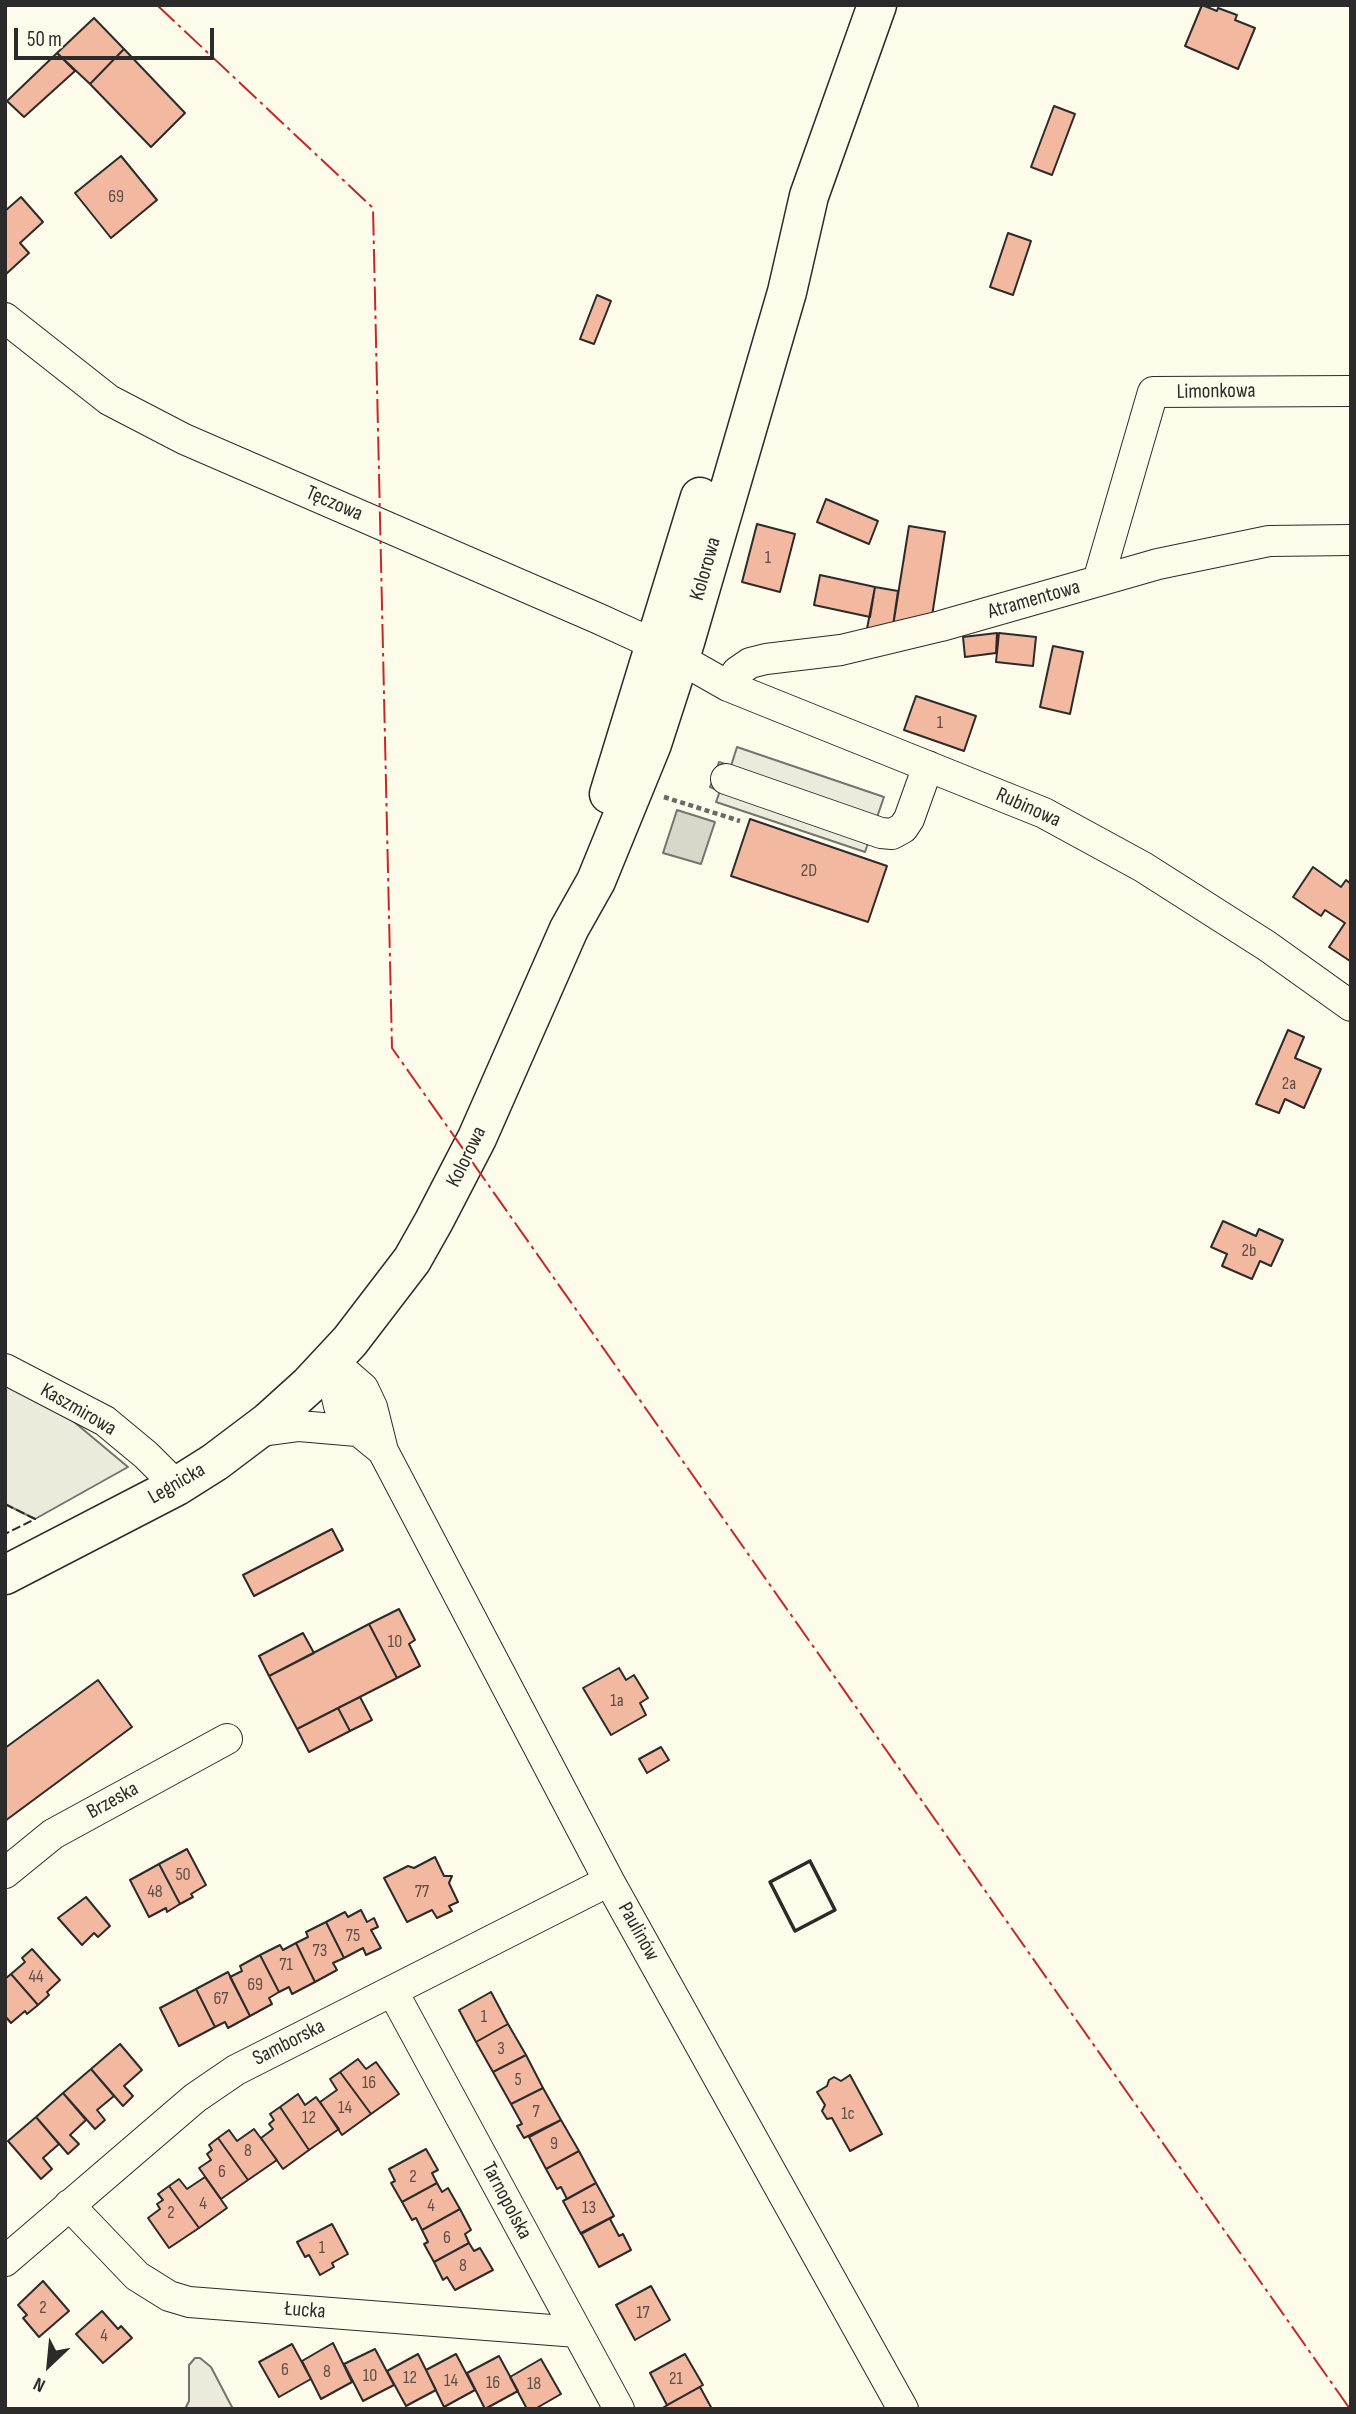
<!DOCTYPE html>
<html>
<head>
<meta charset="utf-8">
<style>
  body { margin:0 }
  #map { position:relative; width:1356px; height:2414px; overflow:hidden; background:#fdfbea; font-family:"Sofia Sans Condensed",sans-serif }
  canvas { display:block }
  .frame { position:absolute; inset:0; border:7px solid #2b2b2b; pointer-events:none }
  .north { position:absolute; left:14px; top:2330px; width:70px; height:70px; -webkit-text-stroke:5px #fdfbea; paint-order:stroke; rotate:206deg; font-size:19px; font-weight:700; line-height:28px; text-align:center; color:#2b2b2b }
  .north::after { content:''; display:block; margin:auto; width:24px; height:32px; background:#2b2b2b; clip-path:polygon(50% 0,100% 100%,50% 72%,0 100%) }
  .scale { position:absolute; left:14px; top:28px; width:200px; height:32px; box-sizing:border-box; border:4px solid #2b2b2b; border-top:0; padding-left:9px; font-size:21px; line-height:24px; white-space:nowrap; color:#2b2b2b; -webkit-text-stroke:5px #fdfbea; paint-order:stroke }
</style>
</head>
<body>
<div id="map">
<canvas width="1356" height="2414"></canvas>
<div class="frame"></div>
<div class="north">N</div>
<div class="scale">50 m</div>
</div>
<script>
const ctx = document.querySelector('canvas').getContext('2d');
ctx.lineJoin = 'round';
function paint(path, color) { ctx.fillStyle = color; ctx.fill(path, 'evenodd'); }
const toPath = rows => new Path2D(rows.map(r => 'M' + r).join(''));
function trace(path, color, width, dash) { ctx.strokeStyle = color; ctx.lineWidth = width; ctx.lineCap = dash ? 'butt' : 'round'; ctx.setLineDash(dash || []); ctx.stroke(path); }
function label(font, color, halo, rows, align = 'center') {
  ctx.font = font + ' "Sofia Sans Condensed",sans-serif'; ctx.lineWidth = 5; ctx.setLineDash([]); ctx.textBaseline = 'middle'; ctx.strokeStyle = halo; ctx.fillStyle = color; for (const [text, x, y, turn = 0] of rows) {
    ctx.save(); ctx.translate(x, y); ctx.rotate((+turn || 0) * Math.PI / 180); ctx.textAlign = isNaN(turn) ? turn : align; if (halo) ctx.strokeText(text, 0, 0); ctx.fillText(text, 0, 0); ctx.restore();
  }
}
const green = toPath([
  [5,1384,73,1421,128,1467,35,1519,5,1504,5,1384],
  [195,2358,200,2358,211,2367,233,2409,185,2409,189,2401,189,2365,195,2358]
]);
const parking = toPath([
  [737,747,884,797,865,852,716,802,720,791,710,787,719,762,731,766,737,747]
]);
const water = toPath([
  [677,810,715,822,701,864,663,853,677,810]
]);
const building = toPath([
  [1202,5,1217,11,1218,8,1237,15,1235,20,1255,28,1238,69,1185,46,1202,5],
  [94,18,124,49,90,84,57,53,94,18],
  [124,49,185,113,151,147,90,84,124,49],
  [57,53,75,71,24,117,7,101,57,53],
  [1054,106,1075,114,1052,175,1031,167,1054,106],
  [121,156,157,200,111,238,75,193,121,156],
  [21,197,43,222,20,243,29,253,5,275,5,211,21,197],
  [1008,233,1031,241,1013,295,990,287,1008,233],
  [597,295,611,301,594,344,580,339,597,295],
  [826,499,878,521,869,544,817,522,826,499],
  [757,524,795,534,780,592,742,582,757,524],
  [909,526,945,532,932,616,893,626,909,526],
  [820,575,875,587,870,617,814,605,820,575],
  [875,587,898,591,893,626,866,634,875,587],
  [997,633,996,653,965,657,963,637,997,633],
  [999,633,1036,637,1033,666,996,662,999,633],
  [1053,646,1083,652,1070,714,1040,707,1053,646],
  [916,696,976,716,964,751,904,730,916,696],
  [750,819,887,866,868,922,731,876,750,819],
  [1313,867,1341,887,1346,880,1351,884,1350,961,1329,947,1345,923,1325,910,1321,916,1293,897,1313,867],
  [1288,1030,1304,1037,1295,1058,1321,1069,1304,1108,1285,1099,1279,1113,1256,1104,1288,1030],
  [1223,1221,1256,1236,1259,1229,1283,1240,1271,1266,1260,1261,1252,1279,1222,1266,1227,1254,1211,1247,1223,1221],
  [332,1529,343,1550,254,1596,243,1575,332,1529],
  [399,1609,415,1640,409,1644,420,1666,397,1678,369,1624,399,1609],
  [369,1624,397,1678,297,1729,269,1676,369,1624],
  [303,1633,314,1653,269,1676,259,1656,303,1633],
  [619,1668,626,1680,634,1675,648,1698,640,1703,646,1715,611,1735,583,1688,619,1668],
  [98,1680,132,1727,5,1821,5,1748,98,1680],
  [360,1697,372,1720,350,1731,338,1708,360,1697],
  [338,1708,350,1731,309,1752,297,1729,338,1708],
  [661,1747,669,1760,647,1773,639,1759,661,1747],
  [187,1849,206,1885,191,1894,193,1897,180,1904,159,1864,187,1849],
  [435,1857,444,1876,452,1876,449,1883,458,1902,449,1906,452,1911,437,1918,432,1910,407,1922,384,1878,408,1866,414,1868,435,1857],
  [159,1864,180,1904,167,1912,166,1908,149,1917,130,1880,159,1864],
  [86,1897,110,1926,98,1937,94,1933,82,1945,58,1918,86,1897],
  [361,1910,367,1922,374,1918,378,1927,371,1930,381,1948,366,1955,363,1948,344,1958,326,1922,345,1912,348,1917,361,1910],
  [326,1922,344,1958,333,1963,337,1970,315,1982,296,1943,308,1937,306,1932,326,1922],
  [296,1943,315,1982,292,1994,289,1987,279,1992,260,1955,280,1945,283,1950,296,1943],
  [32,1949,60,1980,47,1992,49,1995,38,2005,11,1974,25,1962,22,1958,32,1949],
  [260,1955,279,1992,269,1998,272,2004,250,2016,230,1977,242,1971,240,1966,260,1955],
  [228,1972,250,2016,228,2028,225,2022,215,2027,196,1989,228,1972],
  [11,1974,38,2005,27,2014,25,2011,11,2023,5,2016,5,1979,11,1974],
  [196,1989,215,2027,179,2046,160,2008,196,1989],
  [491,1992,508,2024,476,2042,459,2010,491,1992],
  [508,2024,526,2055,493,2072,476,2042,508,2024],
  [120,2044,142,2070,124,2086,133,2096,123,2106,91,2069,120,2044],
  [526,2055,543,2088,511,2104,493,2072,526,2055],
  [358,2059,366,2069,376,2062,399,2094,371,2114,340,2072,358,2059],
  [91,2069,114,2096,97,2110,105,2120,95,2129,63,2093,91,2069],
  [340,2072,371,2114,342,2135,320,2102,337,2090,330,2079,340,2072],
  [850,2075,882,2134,850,2151,832,2118,827,2119,822,2111,825,2105,817,2092,827,2086,829,2080,834,2077,841,2081,850,2075],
  [543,2088,561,2120,524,2138,517,2126,522,2124,511,2104,543,2088],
  [63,2093,86,2120,70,2135,79,2144,68,2154,36,2117,63,2093],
  [298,2094,305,2105,316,2097,339,2129,309,2150,280,2107,298,2094],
  [280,2107,309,2150,283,2169,261,2138,273,2129,269,2124,274,2120,270,2114,280,2107],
  [36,2117,59,2144,43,2158,52,2169,41,2179,8,2141,36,2117],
  [561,2120,579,2151,546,2169,529,2137,561,2120],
  [254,2129,277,2160,248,2180,218,2138,229,2130,237,2141,254,2129],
  [218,2138,248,2180,221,2199,199,2168,211,2160,207,2154,212,2150,209,2145,218,2138],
  [426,2149,438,2170,432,2173,437,2183,402,2202,391,2183,395,2181,389,2169,426,2149],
  [579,2151,596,2183,567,2199,561,2187,557,2189,546,2169,579,2151],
  [205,2177,227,2208,199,2228,169,2186,179,2179,187,2189,205,2177],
  [437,2183,442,2192,448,2188,460,2209,422,2230,416,2218,412,2220,402,2202,437,2183],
  [596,2183,614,2216,581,2234,563,2201,596,2183],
  [169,2186,199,2228,169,2248,148,2218,160,2209,157,2204,163,2200,158,2194,169,2186],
  [460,2209,471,2230,465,2234,469,2243,434,2262,424,2244,428,2242,422,2230,460,2209],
  [614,2216,610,2219,619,2236,623,2234,631,2250,599,2267,581,2233,614,2216],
  [332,2224,348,2254,332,2263,334,2267,320,2275,309,2255,305,2257,297,2242,332,2224],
  [469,2243,474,2251,480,2248,493,2270,455,2290,447,2277,443,2280,434,2262,469,2243],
  [43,2281,69,2311,39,2337,23,2318,27,2315,18,2305,43,2281],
  [651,2286,670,2320,635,2340,616,2305,651,2286],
  [102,2311,118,2329,121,2326,132,2338,103,2363,76,2334,102,2311],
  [333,2343,352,2382,321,2399,302,2361,333,2343],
  [292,2344,311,2379,279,2397,259,2362,292,2344],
  [375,2349,394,2385,363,2401,344,2364,375,2349],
  [418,2354,436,2390,406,2406,387,2371,418,2354],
  [456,2354,475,2390,444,2407,426,2370,456,2354],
  [685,2354,703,2385,667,2405,650,2373,685,2354],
  [499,2356,518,2391,485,2409,467,2373,499,2356],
  [541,2359,561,2394,535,2409,527,2409,510,2377,541,2359],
  [700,2387,712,2409,665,2409,664,2407,700,2387]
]);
const path = toPath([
  [664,797,740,821]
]);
const minor = toPath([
  [5,318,109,400,184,439,597,618,654,644,728,686,1044,813,1143,867,1267,946,1351,1006],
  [1098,581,1153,392,1351,391],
  [728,686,737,672,750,663,766,659,841,650,941,626,1158,564,1269,541,1351,540],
  [726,779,881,833,892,834,903,828,909,819,928,766],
  [329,1363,348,1375,363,1388,372,1407,383,1451,609,1881,903,2409],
  [329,1363,339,1406,349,1423,383,1451],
  [5,1369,105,1421,146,1455,177,1486],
  [255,1432,299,1426,357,1431],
  [5,1873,53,1834,227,1739],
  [393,1992,619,2409],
  [69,2205,137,2276,169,2296,189,2302,577,2332],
  [5,2261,195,2098,236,2070,609,1881]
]);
const major = toPath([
  [609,794,700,497],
  [5,1575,177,1486,215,1462,268,1422,309,1385,350,1341,412,1260,434,1221,477,1138,569,929,596,881,652,744,685,642,787,292,809,196,877,5]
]);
const fence = toPath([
  [5,1504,35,1519,5,1534]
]);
const wall = toPath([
  [810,1861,835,1910,795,1931,770,1882,810,1861]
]);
const power = toPath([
  [157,5,373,208,392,1048,1350,2409]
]);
const numberNames = [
  ["69",116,197],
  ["1",768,558],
  ["1",940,723],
  ["2D",809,871],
  ["2a",1289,1084],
  ["2b",1249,1251],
  ["10",395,1642],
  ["1a",617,1701],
  ["50",183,1875],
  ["48",155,1892],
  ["77",422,1892],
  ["75",353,1936],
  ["73",320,1951],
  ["71",286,1965],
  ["44",36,1977],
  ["69",255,1985],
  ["67",221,1999],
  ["1",484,2017],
  ["3",501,2049],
  ["5",518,2080],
  ["16",369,2083],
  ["14",345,2108],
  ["7",536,2112],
  ["1c",848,2114],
  ["12",309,2118],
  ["9",554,2144],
  ["8",248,2151],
  ["6",222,2172],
  ["2",413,2177],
  ["4",203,2204],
  ["4",431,2206],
  ["13",589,2208],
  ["2",171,2213],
  ["6",447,2238],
  ["1",322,2248],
  ["8",463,2266],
  ["2",43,2308],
  ["17",643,2313],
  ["4",104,2336],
  ["6",285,2370],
  ["8",327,2372],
  ["10",370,2376],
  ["12",410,2378],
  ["21",676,2379],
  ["14",451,2381],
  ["16",493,2383],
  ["18",534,2384]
];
const streetNames = [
  ["Limonkowa",1216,392,-1],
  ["Tęczowa",334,504,23],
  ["Kolorowa",706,569,-74],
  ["Atramentowa",1034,600,-16],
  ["Rubinowa",1028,808,24],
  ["Kolorowa",467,1157,-64],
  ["Kaszmirowa",78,1410,30],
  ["Legnicka",177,1484,-30],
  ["Brzeska",113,1801,-29],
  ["Paulinów",638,1932,61],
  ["Samborska",289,2043,-27],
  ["Tarnopolska",506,2201,62],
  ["Łucka",305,2311,4]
];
paint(green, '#ecebdb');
trace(green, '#74746e', 2);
paint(parking, '#eceadb');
trace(parking, '#74746e', 2);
paint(water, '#d8d7c9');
trace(water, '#74746e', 2);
paint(building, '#f2b8a0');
trace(building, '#2b2b2b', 2);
trace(minor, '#2b2b2b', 32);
trace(major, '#2b2b2b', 41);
trace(path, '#6a6964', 4.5, [5, 3.5]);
trace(minor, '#fdfbea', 30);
trace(major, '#fdfbea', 38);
trace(fence, '#2b2b2b', 2, [9, 3.5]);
trace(wall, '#2b2b2b', 3.5);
trace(power, '#c62828', 2, [24, 5, 3.5, 5]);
label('18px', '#5d4e48', null, numberNames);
label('21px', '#2b2b2b', '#fdfbea', streetNames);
</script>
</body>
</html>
